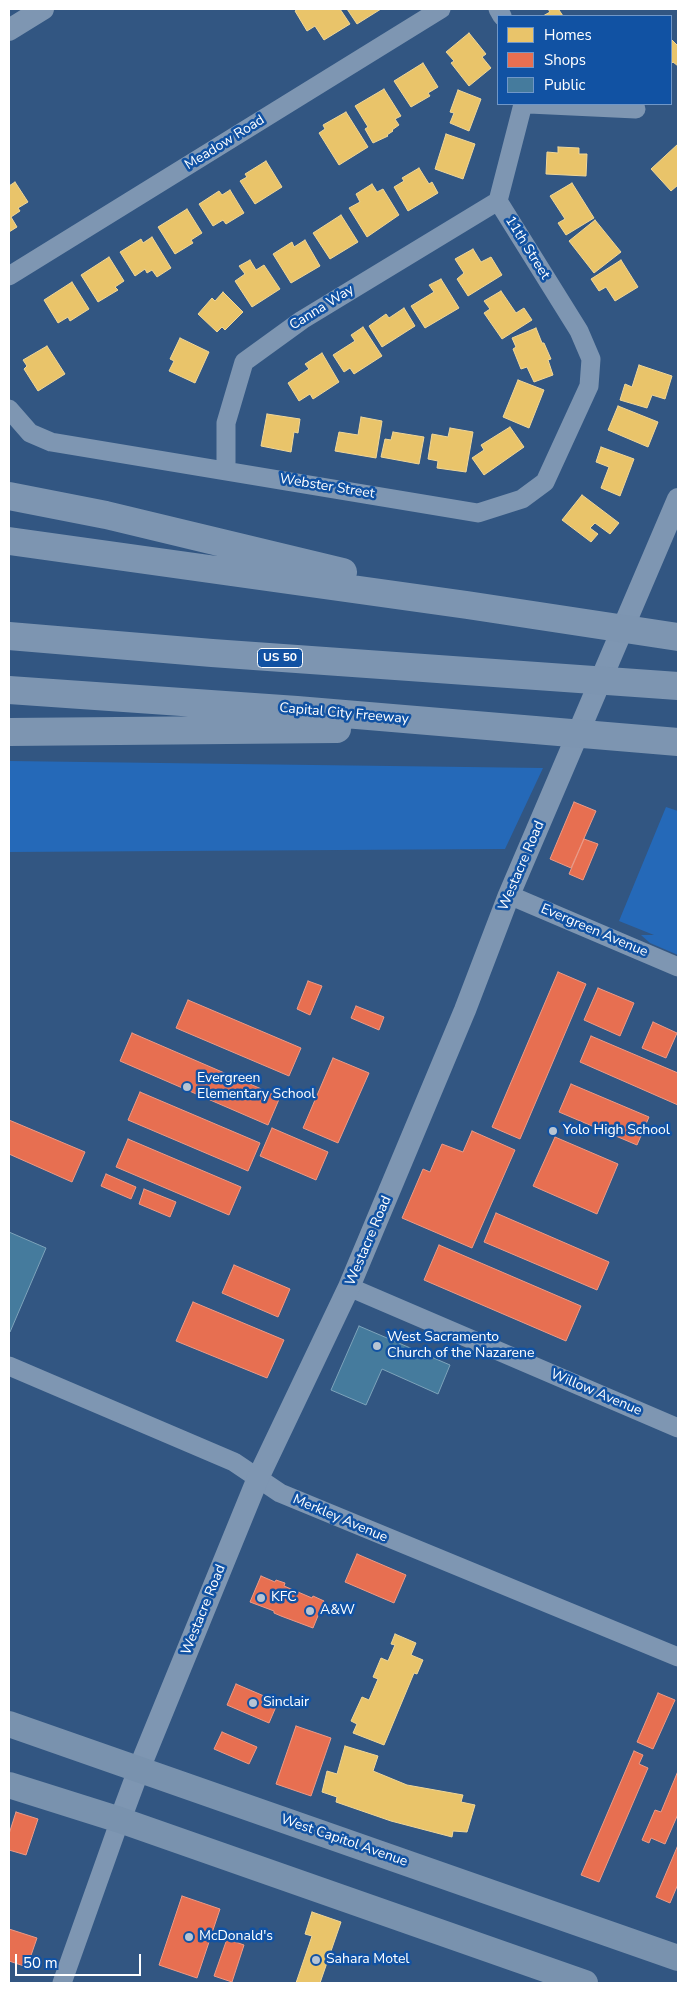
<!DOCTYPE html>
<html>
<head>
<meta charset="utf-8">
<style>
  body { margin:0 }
  #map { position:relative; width:687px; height:1992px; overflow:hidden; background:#325682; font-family:"Nunito Sans",sans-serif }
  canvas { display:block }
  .frame { position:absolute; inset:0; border:10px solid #fff; pointer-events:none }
  .legend { position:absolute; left:497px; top:15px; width:175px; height:90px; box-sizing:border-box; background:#1152a3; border:1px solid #7097c8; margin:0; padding:6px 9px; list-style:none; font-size:15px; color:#fff }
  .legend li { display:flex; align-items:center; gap:10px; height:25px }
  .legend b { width:25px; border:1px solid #7097c8 }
  .scale { position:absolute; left:15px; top:1954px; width:126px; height:22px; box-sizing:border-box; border:2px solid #fff; border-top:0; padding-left:6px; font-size:15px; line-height:18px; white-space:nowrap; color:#fff; -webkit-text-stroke:4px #1152a3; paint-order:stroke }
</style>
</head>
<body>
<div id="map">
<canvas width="687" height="1992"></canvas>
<div class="frame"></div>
<ul class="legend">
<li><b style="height:14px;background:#e9c46a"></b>Homes</li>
<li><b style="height:14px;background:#e76f51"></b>Shops</li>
<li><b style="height:14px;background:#457b9d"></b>Public</li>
</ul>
<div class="scale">50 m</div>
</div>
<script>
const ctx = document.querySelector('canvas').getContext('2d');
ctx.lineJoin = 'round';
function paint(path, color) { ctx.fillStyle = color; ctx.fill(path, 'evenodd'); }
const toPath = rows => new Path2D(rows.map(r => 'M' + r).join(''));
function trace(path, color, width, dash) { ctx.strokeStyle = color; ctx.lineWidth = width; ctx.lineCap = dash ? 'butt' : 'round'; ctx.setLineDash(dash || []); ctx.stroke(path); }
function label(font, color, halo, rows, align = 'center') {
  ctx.font = font + ' "Nunito Sans",sans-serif'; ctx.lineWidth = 5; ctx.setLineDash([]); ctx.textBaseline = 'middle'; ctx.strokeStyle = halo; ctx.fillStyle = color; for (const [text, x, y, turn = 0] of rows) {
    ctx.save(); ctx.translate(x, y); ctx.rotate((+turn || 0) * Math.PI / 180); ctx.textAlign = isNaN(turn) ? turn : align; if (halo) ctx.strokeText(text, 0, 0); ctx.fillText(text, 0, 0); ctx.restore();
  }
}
const green = toPath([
  [9,761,543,768,505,849,9,852],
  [666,807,678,811,678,955,650,943,641,935,654,935,619,921]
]);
const homes = toPath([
  [298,9,340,9,350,24,324,40,315,26,307,31,295,11,298,9],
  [347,9,381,9,357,24,347,9],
  [548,9,560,9,559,10,563,16,543,16,550,12,548,9],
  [469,33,486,54,482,57,491,68,469,86,451,63,454,61,446,52,469,33],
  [671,39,678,46,678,66,673,62,671,64,671,39],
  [423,63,438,87,428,93,430,96,411,107,394,81,423,63],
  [384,89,401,116,395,119,399,125,392,130,393,131,387,135,388,136,373,143,365,129,368,127,355,106,384,89],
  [458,90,481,99,469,131,450,123,454,113,450,112,458,90],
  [346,112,368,147,339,165,319,133,325,129,323,125,346,112],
  [446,134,475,144,463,179,435,169,446,134],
  [678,144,678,185,671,191,651,169,678,144],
  [558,147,579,148,579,154,587,154,586,176,546,174,547,152,558,153,558,147],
  [266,161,282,187,255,204,240,181,247,177,245,174,266,161],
  [419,168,429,184,432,182,438,193,408,211,394,187,404,181,402,178,419,168],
  [15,182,28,202,18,208,20,211,11,217,17,227,9,232,9,186,15,182],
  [572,183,594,218,566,235,558,223,565,219,550,196,572,183],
  [372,184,377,192,383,189,399,215,367,237,349,208,360,202,356,194,372,184],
  [230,190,244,213,226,224,223,220,213,226,199,204,219,191,222,195,230,190],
  [187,209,202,233,191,240,193,243,175,254,158,227,187,209],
  [341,215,358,242,330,259,313,233,341,215],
  [595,220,621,252,594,273,569,241,595,220],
  [152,237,171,268,157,277,152,270,147,273,145,269,135,276,120,252,141,239,143,243,152,237],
  [305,240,320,266,291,283,273,254,292,242,294,247,305,240],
  [473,249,481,262,491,257,502,275,468,296,457,279,464,273,455,259,473,249],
  [109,257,124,281,115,287,118,290,98,302,81,275,109,257],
  [250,260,256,270,264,265,280,289,252,307,235,281,245,274,239,266,250,260],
  [621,260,638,287,615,301,606,287,599,291,591,279,621,260],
  [441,279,459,308,425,328,411,306,434,292,429,285,441,279],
  [72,282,89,309,70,321,68,317,58,323,44,300,72,282],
  [501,291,516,313,524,308,532,320,502,339,484,313,490,309,484,301,501,291],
  [223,292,243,312,225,330,222,327,217,332,198,314,212,298,215,301,223,292],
  [404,308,415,326,382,347,369,326,386,314,389,318,404,308],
  [363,327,382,356,354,374,350,368,344,372,333,355,355,341,351,335,363,327],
  [536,328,542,343,544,343,551,359,548,360,553,375,534,382,527,367,521,369,513,349,516,347,512,338,536,328],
  [180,338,209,352,195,383,169,371,174,361,170,359,180,338],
  [47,346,65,374,38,391,24,369,27,366,23,360,47,346],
  [322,353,339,382,313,399,310,394,299,401,288,383,309,369,305,364,322,353],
  [639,365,672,376,665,399,652,395,647,408,620,400,625,384,632,387,639,365],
  [518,380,544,390,529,428,503,417,518,380],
  [618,406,658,422,648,447,608,430,618,406],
  [267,414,300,419,298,433,294,432,291,452,261,446,267,414],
  [361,417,382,421,376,458,335,451,339,432,358,435,361,417],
  [510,427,524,447,484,475,472,458,484,450,481,445,510,427],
  [450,428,473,432,466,472,437,468,438,461,428,459,432,434,448,437,450,428],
  [393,432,424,437,419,464,381,457,385,439,391,440,393,432],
  [601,447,634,459,620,496,601,488,609,467,596,462,601,447],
  [582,495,619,523,610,534,595,523,590,528,598,534,591,542,562,520,582,495],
  [395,1634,416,1643,411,1655,423,1660,417,1674,414,1673,384,1745,353,1733,357,1724,351,1721,362,1697,369,1700,378,1679,373,1677,381,1658,388,1661,395,1645,391,1644,395,1634],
  [345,1746,378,1756,373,1771,407,1785,463,1795,461,1802,475,1805,467,1832,453,1831,452,1837,391,1821,336,1802,337,1797,322,1792,327,1771,337,1774,345,1746],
  [312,1912,341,1922,320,1983,296,1983,312,1936,305,1934,312,1912]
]);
const shops = toPath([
  [574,802,596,811,571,868,550,859,574,802],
  [584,839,598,844,583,880,569,874,584,839],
  [558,972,586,984,520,1139,492,1127,558,972],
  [308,981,322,986,310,1015,297,1009,308,981],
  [598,988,634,1003,620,1036,584,1020,598,988],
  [188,1000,301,1048,289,1076,176,1028,188,1000],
  [356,1006,384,1017,379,1030,351,1018,356,1006],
  [653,1022,677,1033,666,1058,642,1048,653,1022],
  [132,1033,280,1097,268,1125,120,1061,132,1033],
  [591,1036,678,1073,678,1105,580,1062,591,1036],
  [333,1058,369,1073,338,1143,303,1128,333,1058],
  [571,1084,649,1117,637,1145,559,1112,571,1084],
  [140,1092,260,1143,248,1171,128,1120,140,1092],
  [9,1120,85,1152,72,1182,9,1154,9,1120],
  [272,1128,328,1152,316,1180,260,1156,272,1128],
  [472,1131,515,1150,472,1248,402,1218,423,1169,430,1172,442,1144,463,1152,472,1131],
  [555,1137,618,1164,597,1214,533,1186,555,1137],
  [128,1139,241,1187,229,1215,116,1167,128,1139],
  [106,1174,136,1187,131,1199,101,1186,106,1174],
  [144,1189,176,1202,170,1217,139,1204,144,1189],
  [496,1213,609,1262,597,1290,484,1242,496,1213],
  [439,1245,581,1306,566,1341,424,1280,439,1245],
  [234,1265,290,1289,278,1317,222,1293,234,1265],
  [193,1302,284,1340,267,1378,176,1341,193,1302],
  [357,1554,406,1575,394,1603,345,1582,357,1554],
  [261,1576,275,1582,276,1580,285,1583,284,1586,312,1598,313,1596,324,1601,313,1628,281,1616,274,1613,274,1611,250,1602,261,1576],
  [236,1684,278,1702,269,1723,227,1705,236,1684],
  [658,1693,675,1700,653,1749,637,1742,658,1693],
  [296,1726,331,1738,311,1796,276,1784,296,1726],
  [222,1732,257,1747,249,1764,214,1749,222,1732],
  [634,1751,643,1755,639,1764,648,1768,599,1882,581,1875,634,1751],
  [678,1771,678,1814,665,1844,651,1838,649,1843,642,1840,655,1810,661,1812,678,1771],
  [16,1812,38,1819,26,1855,9,1850,9,1834,16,1812],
  [678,1845,678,1884,670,1903,656,1897,678,1845],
  [182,1896,220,1909,197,1978,159,1965,182,1896],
  [9,1929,37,1938,27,1967,9,1961,9,1929],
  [227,1939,244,1945,232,1982,214,1976,227,1939]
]);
const public = toPath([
  [9,1232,46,1248,10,1332,9,1332,9,1232],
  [359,1326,450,1365,438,1394,382,1369,366,1405,331,1390,359,1326]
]);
const minor = toPath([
  [498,9,502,16],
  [529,104,636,109],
  [9,276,441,9],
  [9,409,30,433,51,442,478,513,522,499,545,482,589,386,591,359,579,331,498,201,523,104],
  [226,470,226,423,244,362,302,320,498,201],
  [509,895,678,967],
  [349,1287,678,1428],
  [9,1366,234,1462,280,1493,678,1657],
  [62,1983,120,1820]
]);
const tertiary = toPath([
  [9,30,43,9],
  [120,1820,139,1769,258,1478,349,1287,465,1010,509,895,678,499]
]);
const secondary = toPath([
  [9,1724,678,1958],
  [9,1785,120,1820,585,1983]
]);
const motorway = toPath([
  [9,496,106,515,343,572],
  [9,541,467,605,678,637],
  [9,636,212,653,678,686],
  [9,690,297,710,678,742],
  [9,732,337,729]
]);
const markers = [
  [187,1087,5,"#b7c4d3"],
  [553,1131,5,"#b7c4d3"],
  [377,1346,5,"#b7c4d3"],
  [261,1598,5,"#b7c4d3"],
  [310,1611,5,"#b7c4d3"],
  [253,1703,5,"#b7c4d3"],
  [189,1937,5,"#b7c4d3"],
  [316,1960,5,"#b7c4d3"]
];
const shields = [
  [280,658,45]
];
const shieldNames = [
  ["US 50",280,658]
];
const streetNames = [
  ["Meadow Road",225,143,-32],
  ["11th Street",527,248,58],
  ["Canna Way",322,308,-32],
  ["Webster Street",327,487,9],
  ["Capital City Freeway",344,714,5],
  ["Westacre Road",522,866,-67],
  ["Evergreen Avenue",594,931,23],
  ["Westacre Road",369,1241,-67],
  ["Willow Avenue",596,1393,23],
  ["Merkley Avenue",340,1519,23],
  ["Westacre Road",204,1610,-68],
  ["West Capitol Avenue",344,1841,19]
];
const poiNames = [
  ["Evergreen",197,1079],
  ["Elementary School",197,1095],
  ["Yolo High School",563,1131],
  ["West Sacramento",387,1338],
  ["Church of the Nazarene",387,1354],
  ["KFC",271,1598],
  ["A&W",320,1611],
  ["Sinclair",263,1703],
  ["McDonald's",199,1937],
  ["Sahara Motel",326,1960]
];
paint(green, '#2569b8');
paint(homes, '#e9c46a');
trace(homes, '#f0d697', 1);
paint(shops, '#e76f51');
trace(shops, '#ee9a85', 1);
paint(public, '#457b9d');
trace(public, '#7da3ba', 1);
trace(minor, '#7e96b2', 19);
trace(tertiary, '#7e96b2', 22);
trace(secondary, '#7992ae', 26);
trace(motorway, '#7d95b1', 28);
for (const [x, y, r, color] of markers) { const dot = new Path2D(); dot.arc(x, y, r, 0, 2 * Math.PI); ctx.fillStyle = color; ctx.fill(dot); trace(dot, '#1152a3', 2); }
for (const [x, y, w] of shields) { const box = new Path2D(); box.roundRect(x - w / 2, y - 9.5, w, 19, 4); ctx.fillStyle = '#1152a3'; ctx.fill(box); trace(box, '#fff', 1); }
label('bold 12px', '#fff', null, shieldNames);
label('14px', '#fff', '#1152a3', streetNames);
label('14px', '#fff', '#1152a3', poiNames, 'left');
</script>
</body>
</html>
